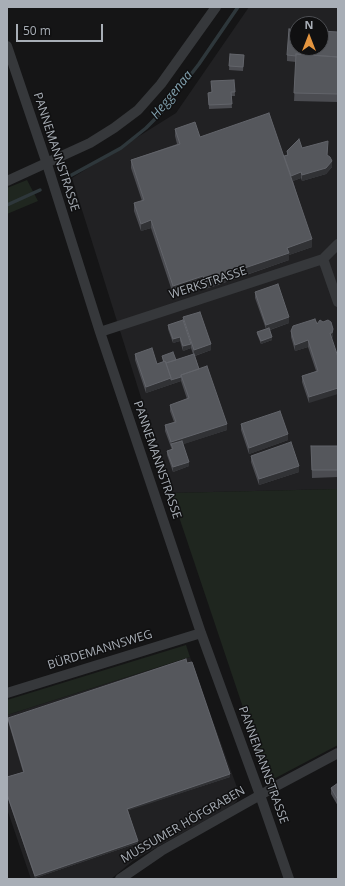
<!DOCTYPE html>
<html>
<head>
<meta charset="utf-8">
<style>
  body { margin:0 }
  #map { position:relative; width:345px; height:886px; overflow:hidden; background:#151516; font-family:"Open Sans",sans-serif }
  canvas { display:block }
  .frame { position:absolute; inset:0; border:8px solid #a8aeb6; pointer-events:none }
  .north { position:absolute; left:289px; top:16px; width:40px; height:40px; box-sizing:border-box; background:#101011; border:1px solid #4d4f53; border-radius:50%; rotate:0deg; font-size:11px; font-weight:700; line-height:16px; text-align:center; color:#a8aeb6 }
  .north::after { content:''; display:block; margin:auto; width:14px; height:18px; background:#e4953f; clip-path:polygon(50% 0,100% 100%,50% 72%,0 100%) }
  .scale { position:absolute; left:16px; top:24px; width:87px; height:18px; box-sizing:border-box; border:2px solid #a8aeb6; border-top:0; padding-left:5px; font-size:12px; line-height:14px; white-space:nowrap; color:#a8aeb6; -webkit-text-stroke:3px #101011; paint-order:stroke }
</style>
</head>
<body>
<div id="map">
<canvas width="345" height="886"></canvas>
<div class="frame"></div>
<div class="north">N</div>
<div class="scale">50 m</div>
</div>
<script>
const ctx = document.querySelector('canvas').getContext('2d');
ctx.lineJoin = 'round';
function paint(path, color) { ctx.fillStyle = color; ctx.fill(path, 'evenodd'); }
const toPath = rows => new Path2D(rows.map(r => 'M' + r).join(''));
function trace(path, color, width, dash) { ctx.strokeStyle = color; ctx.lineWidth = width; ctx.lineCap = dash ? 'butt' : 'round'; ctx.setLineDash(dash || []); ctx.stroke(path); }
function label(font, color, halo, rows, align = 'center') {
  ctx.font = font + ' "Open Sans",sans-serif'; ctx.lineWidth = 3; ctx.setLineDash([]); ctx.textBaseline = 'middle'; ctx.strokeStyle = halo; ctx.fillStyle = color; for (const [text, x, y, turn = 0] of rows) {
    ctx.save(); ctx.translate(x, y); ctx.rotate((+turn || 0) * Math.PI / 180); ctx.textAlign = isNaN(turn) ? turn : align; if (halo) ctx.strokeText(text, 0, 0); ctx.fillText(text, 0, 0); ctx.restore();
  }
}
const built = toPath([
  [249,7,338,7,338,489,171,493,72,178,176,113],
  [297,24,321,24,321,48,297,48],
  [190,657,239,793,237,801,233,805,134,860,111,879,31,879,7,809,7,715]
]);
const green = toPath([
  [27,180,38,201,7,214,7,188],
  [338,489,338,745,268,782,171,493],
  [186,645,190,657,7,715,7,700]
]);
const stream = toPath([
  [68,177,121,148,146,128,161,113,199,64,238,7],
  [7,205,40,190]
]);
const minor = toPath([
  [7,46,47,164,100,332,201,633,260,795,289,879],
  [7,181,90,143,114,128,138,110,161,84,216,7],
  [338,244,323,259,338,302],
  [100,332,323,259],
  [7,693,201,633],
  [120,879,161,851,278,785,338,753]
]);
const wall = toPath([
  [338,32,338,102,294,101,296,62,287,61,287,55],
  [230,54,244,55,243,71,229,70],
  [234,80,235,96,231,96,232,108,209,109,208,93,211,92],
  [175,129,200,137,284,156,287,155,287,151,302,148,328,147,327,156,332,167,326,174,302,181,301,178,293,181,312,247,289,255,289,260,215,286,205,289,203,284,173,294,151,228,141,231,134,211,134,203,142,201,131,168,131,160,177,144,175,136],
  [255,292,289,323,270,330,272,340,261,344,257,334,257,332,266,329,255,298],
  [183,317,211,350,195,356,199,369,227,430,183,444,189,466,173,472,167,455,167,451,172,450,165,431,165,425,174,422,170,411,170,405,187,399,181,381,146,393,135,360,135,354,157,364,163,362,162,356,176,360,193,354,191,348,183,351,180,341,173,343,168,329,168,325,183,320],
  [323,322,333,335,332,339,309,403,302,382,302,376,316,371,308,347,295,351,291,337,291,331],
  [241,424,288,440,249,454,241,430],
  [311,446,338,446,338,477,312,478],
  [251,456,299,472,259,485,251,462],
  [8,718,230,777,128,810,138,843,35,878,7,796,7,777,23,772,8,721],
  [338,783,338,806,331,794,331,788]
]);
const shadedWall = toPath([
  [332,161,332,167,326,174,302,181,302,175],
  [301,172,301,178,290,182,290,176],
  [151,220,151,228,141,231,141,224],
  [312,239,312,247,289,255,289,260,205,289,205,282,287,248],
  [203,276,203,284,173,294,173,286],
  [289,317,289,323,266,331,266,325],
  [333,329,333,335,332,339,330,333],
  [180,337,180,341,173,343,173,339],
  [272,337,272,340,261,344,261,341],
  [308,340,308,347,295,351,295,345],
  [191,344,191,348,183,351,183,346],
  [211,344,211,350,194,356,194,350],
  [181,377,181,381,146,393,146,387,171,378],
  [338,388,338,394,309,403,309,397],
  [227,424,227,430,172,448,171,442],
  [288,434,288,440,249,454,249,448],
  [189,462,189,466,173,472,173,467],
  [299,466,299,472,259,485,259,479],
  [230,774,230,777,127,811,127,809],
  [138,841,138,843,35,878,35,876]
]);
const building = toPath([
  [289,29,297,30,297,48,321,48,321,31,338,32,338,57,296,54,296,56,287,55,289,29],
  [230,54,244,55,243,67,229,66,230,54],
  [296,54,338,57,338,94,294,93,296,54],
  [234,80,235,92,231,92,232,104,209,105,208,93,212,92,211,81,234,80],
  [269,113,312,239,287,248,289,253,215,278,205,282,203,276,173,286,151,220,141,224,134,203,144,200,131,160,180,144,175,129,195,122,200,137,269,113],
  [299,139,302,148,328,141,327,155,330,157,332,161,326,168,302,175,301,172,291,176,284,156,288,155,287,151,299,139],
  [278,284,289,317,266,325,255,292,278,284],
  [200,312,211,344,194,350,183,317,200,312],
  [315,319,317,324,320,320,323,322,328,320,331,322,333,329,332,333,330,333,338,357,338,388,309,397,302,376,318,371,308,340,295,345,291,331,293,326,315,319],
  [183,320,191,344,183,346,180,337,173,339,168,325,183,320],
  [269,328,272,337,261,341,257,332,269,328],
  [152,348,157,364,165,361,171,378,146,387,135,354,152,348],
  [173,352,176,360,166,363,165,361,164,362,162,356,173,352],
  [194,354,199,369,181,375,181,377,171,380,171,378,166,363,194,354],
  [207,366,227,424,171,442,165,425,176,422,170,405,189,398,181,375,207,366],
  [280,411,288,434,249,448,241,424,280,411],
  [182,441,189,462,173,467,167,451,173,449,171,444,182,441],
  [291,442,299,466,259,479,251,456,291,442],
  [311,446,338,446,338,470,312,470,311,446],
  [186,659,187,663,192,662,230,774,127,809,138,841,35,876,7,794,7,777,24,772,8,718,186,659],
  [338,783,338,800,331,788,338,783]
]);
const streetNames = [
  ["PANNEMANNSTRASSE",56,152,72],
  ["WERKSTRASSE",208,283,-18],
  ["PANNEMANNSTRASSE",157,460,71],
  ["BÜRDEMANNSWEG",100,650,-17],
  ["PANNEMANNSTRASSE",263,765,70],
  ["MUSSUMER HÖFGRABEN",183,825,-30]
];
const waterNames = [
  ["Heggenaa",172,95,-51]
];
paint(built, '#212123');
paint(green, '#1f261f');
trace(stream, '#2e373b', 3.5);
trace(minor, '#36383b', 10);
paint(wall, '#4b4c51');
paint(shadedWall, '#313235');
paint(building, '#55575c');
trace(building, '#62646a', 1);
label('12px', '#a8aeb6', '#101011', streetNames);
label('italic 13px', '#81a0ae', '#101011', waterNames);
</script>
</body>
</html>
